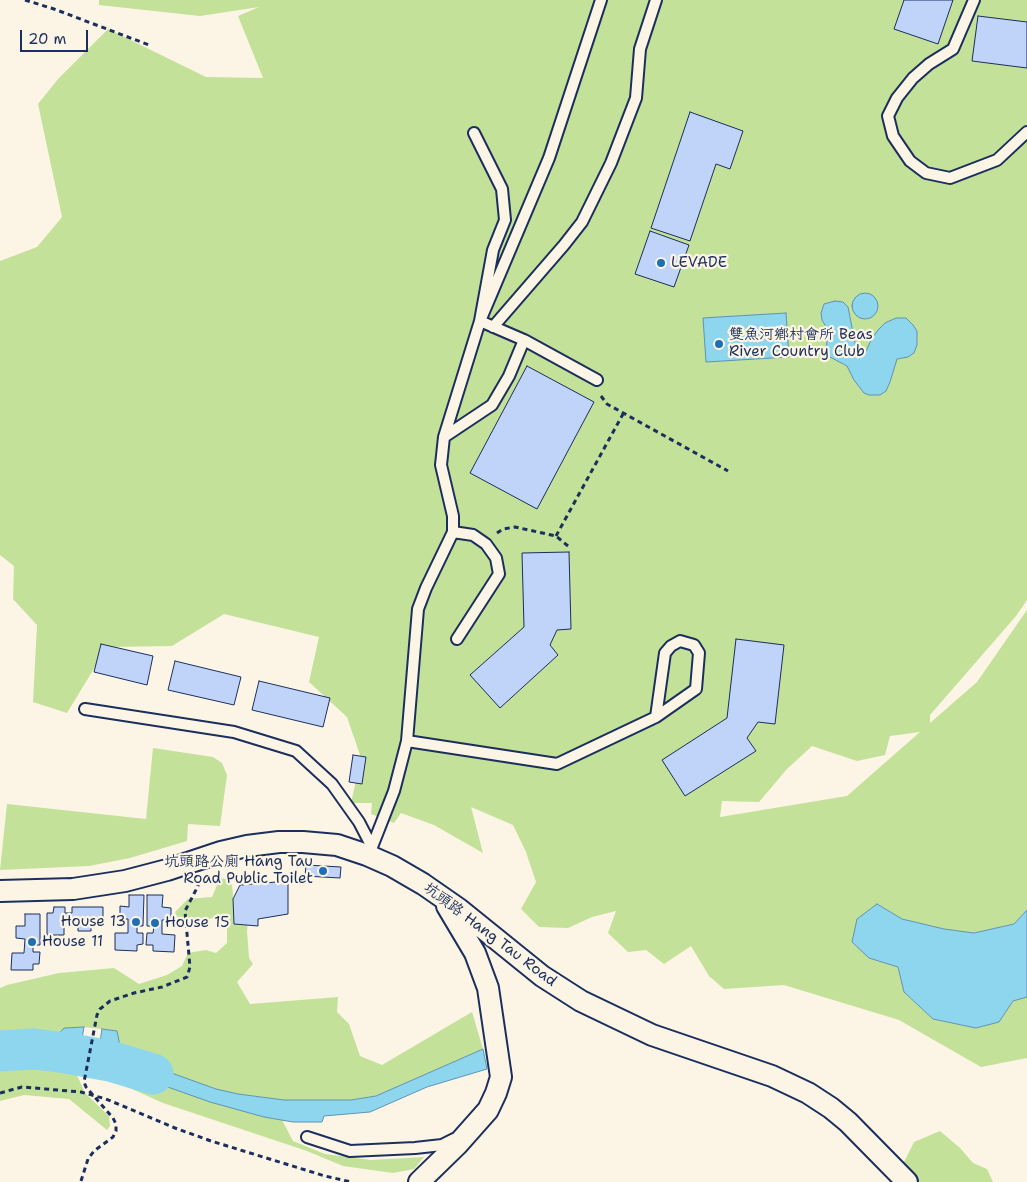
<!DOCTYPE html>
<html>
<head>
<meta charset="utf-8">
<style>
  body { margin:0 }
  #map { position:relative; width:1027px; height:1182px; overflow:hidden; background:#fcf5e5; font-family:"Shantell Sans",sans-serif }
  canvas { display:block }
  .scale { position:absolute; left:20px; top:30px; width:68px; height:22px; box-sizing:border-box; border:2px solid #1b2f5e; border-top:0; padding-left:6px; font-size:15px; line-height:18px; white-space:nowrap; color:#1b2f5e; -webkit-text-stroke:4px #fcf5e5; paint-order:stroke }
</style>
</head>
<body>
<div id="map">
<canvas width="1027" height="1182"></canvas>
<div class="scale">20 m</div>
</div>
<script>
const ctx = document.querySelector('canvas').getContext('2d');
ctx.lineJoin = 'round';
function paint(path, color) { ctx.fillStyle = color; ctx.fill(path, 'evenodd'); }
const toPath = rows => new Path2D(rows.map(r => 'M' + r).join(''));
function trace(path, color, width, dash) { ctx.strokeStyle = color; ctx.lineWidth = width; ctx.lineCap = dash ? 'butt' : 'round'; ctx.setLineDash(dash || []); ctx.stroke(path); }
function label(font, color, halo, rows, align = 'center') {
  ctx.font = font + ' "Shantell Sans","LXGW WenKai TC",sans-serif'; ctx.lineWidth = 4.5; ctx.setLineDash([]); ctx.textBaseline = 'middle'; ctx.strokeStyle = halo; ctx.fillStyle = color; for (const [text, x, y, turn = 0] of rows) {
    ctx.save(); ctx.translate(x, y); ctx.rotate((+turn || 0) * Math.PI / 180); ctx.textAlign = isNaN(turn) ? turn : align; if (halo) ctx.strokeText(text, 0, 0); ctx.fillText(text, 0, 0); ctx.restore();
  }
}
const green = toPath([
  [99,0,1027,0,1027,600,1016,616,930,715,930,723,977,682,1027,610,1027,910,1014,924,974,933,944,929,902,919,877,904,869,958,898,967,904,992,933,1019,976,1028,999,1022,1013,1001,1027,997,1027,1058,981,1067,899,1020,784,985,724,989,709,976,691,946,664,964,646,950,628,952,608,933,616,911,592,917,568,928,539,927,521,909,536,882,526,852,513,825,471,807,483,853,434,825,401,813,394,823,371,814,372,803,351,803,361,758,347,717,309,682,319,637,224,614,172,646,107,647,67,713,33,702,37,625,13,599,14,566,0,555,0,261,37,247,62,217,38,104,58,79,108,29,206,77,263,78,238,16,259,7,200,16,99,5],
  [920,732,847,796,720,817,722,801,759,802,787,769,812,746,857,761,885,755,890,736],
  [153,748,213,757,222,763,227,775,220,826,188,824,187,841,130,858,89,866,0,870,7,804,146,819],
  [220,878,226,879,232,885,234,905,249,911,247,931,249,958,253,964,237,982,250,1004,338,997,337,1012,349,1024,360,1056,382,1065,472,1012,483,1049,376,1096,351,1100,284,1100,238,1094,216,1089,127,1057,120,1053,117,1031,84,1027,64,1028,55,1038,0,1046,0,988,7,985,59,973,114,968,139,984,167,975,182,966,188,953,206,950,216,953,227,943,227,926,224,914,195,924,181,926,175,912,188,899,212,897],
  [23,1053,55,1060,56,1066,76,1073,85,1093,109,1116,110,1126,107,1130,69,1099,24,1095,0,1101,0,1056],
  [119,1072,128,1074,264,1117,282,1120,293,1141,325,1154,371,1160,424,1157,414,1169,393,1173,343,1166,307,1151,163,1103,112,1080],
  [940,1131,960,1148,973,1163,987,1169,993,1182,907,1182,898,1174,914,1142]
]);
const water = toPath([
  '852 306a13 13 0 1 1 26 0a13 13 0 1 1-26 0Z',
  [835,301,843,302,848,307,857,353,864,356,871,340,878,330,885,323,896,318,906,318,913,325,917,331,917,345,914,353,908,357,897,359,890,382,886,391,880,395,869,395,864,393,854,380,847,366,828,356,826,351,828,330,822,320,821,313,824,304,835,301],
  [786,313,789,357,706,362,703,318,786,313],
  [877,904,902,919,944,929,974,933,1014,924,1027,910,1027,997,1013,1001,999,1022,976,1028,933,1019,904,992,898,967,869,958,852,942,857,919,877,904],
  [84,1027,76,1073,57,1070,54,1062,23,1053,0,1056,0,1046,55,1038,64,1028,84,1027],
  [102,1029,117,1031,121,1051,127,1057,216,1089,238,1094,284,1100,351,1100,376,1096,483,1049,487,1069,427,1087,370,1112,324,1116,322,1122,293,1122,264,1117,210,1102,131,1074,119,1072,112,1080,95,1075,102,1029]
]);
const river = toPath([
  [0,1051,34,1049,66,1053,110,1061,153,1074]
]);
const building = toPath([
  [904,0,953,0,938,44,894,29,904,0],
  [978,16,1027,22,1027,68,972,61,978,16],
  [690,112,743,131,730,169,716,164,690,241,651,228,690,112],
  [650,231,689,245,674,287,635,274,650,231],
  [527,366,594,402,537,509,470,473,527,366],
  [569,552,571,629,557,630,550,645,558,655,500,708,470,675,524,627,522,553,569,552],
  [736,639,784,645,775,724,758,722,747,738,756,751,685,796,662,760,727,718,736,639],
  [101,644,153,656,147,685,94,672,101,644],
  [175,661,241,677,234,705,168,690,175,661],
  [259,681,330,698,323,727,252,710,259,681],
  [353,755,366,757,362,784,349,782,353,755],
  [306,865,341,867,340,878,305,876,306,865],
  [288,881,288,914,258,919,258,926,234,924,233,899,240,885,288,881],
  [129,895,144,895,143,926,137,926,137,933,143,933,143,944,137,945,137,951,115,950,115,933,128,933,128,919,120,919,120,906,129,907,129,895],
  [147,895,163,895,162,907,171,908,171,920,162,920,162,934,175,935,174,952,153,951,153,945,146,945,147,933,153,933,154,926,147,926,147,895],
  [54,907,65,907,65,913,72,913,72,907,103,907,103,923,91,922,91,931,78,931,78,922,64,922,64,935,47,935,47,913,53,913,54,907],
  [25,914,40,914,40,945,33,945,33,952,40,952,39,964,33,964,33,970,11,970,12,953,24,953,25,939,16,938,16,926,25,926,25,914]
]);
const path = toPath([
  [25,0,54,9,149,45],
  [601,396,607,404,728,471],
  [497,533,503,529,515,527,556,536,568,546],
  [556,536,623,414],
  [0,1093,22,1087,81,1092,106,1099,175,1128,211,1141,325,1176,351,1182],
  [81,1181,88,1159,94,1151,113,1137,116,1131,116,1124,113,1118,86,1087,84,1082,97,1015,100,1009,110,1001,134,993,162,987,187,977,190,967,185,911,198,886,198,884]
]);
const lane = toPath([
  [974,0,953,49,929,64,913,78,897,98,888,116,893,136,910,161,926,173,950,178,997,160,1027,132],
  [493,327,564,245,582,222,611,163,636,98,640,49,656,0],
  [524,340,597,380],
  [444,437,492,405,509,376,524,340,480,321,493,250,505,220,502,189,474,133],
  [453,532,473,535,486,544,496,558,499,574,457,639],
  [85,709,234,732,296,751,332,784,359,822,372,847,371,850],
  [407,741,557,764,656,717,665,653,671,646,680,641,694,645,699,653,696,689,656,717],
  [372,847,394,791,407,741,418,609,426,588,453,532,453,516,441,465,444,437,480,321,549,158,601,0],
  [307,1137,350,1151,415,1148,442,1145,454,1139]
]);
const street = toPath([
  [0,891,73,889,125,881,167,870,221,852,247,846,279,842,303,842,337,845,367,855,392,866,423,884,459,909,542,976,581,1001,652,1035,772,1076,808,1093,831,1108,848,1122,907,1182],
  [419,1182,457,1145,488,1110,496,1093,501,1077,488,988,475,953,447,906]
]);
const markers = [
  [661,263,5,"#1f6fb2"],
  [719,344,5,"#1f6fb2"],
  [323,871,5,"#1f6fb2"],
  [136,922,5,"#1f6fb2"],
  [155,923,5,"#1f6fb2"],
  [32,942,5,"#1f6fb2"]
];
const poiNames = [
  ["LEVADE",671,263],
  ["雙魚河鄉村會所 Beas",729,335],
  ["River Country Club",729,352],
  ["坑頭路公廁 Hang Tau",313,862,"right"],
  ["Road Public Toilet",313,879,"right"],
  ["House 13",126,922,"right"],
  ["House 15",165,923],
  ["House 11",42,942]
];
const streetNames = [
  ["坑頭路 Hang Tau Road",490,935,37]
];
paint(green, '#c3e199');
paint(water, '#8dd6ee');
trace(water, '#5f93b4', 1);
trace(river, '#8dd6ee', 41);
paint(building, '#c0d3f8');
trace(building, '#1b2f5e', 1);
trace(lane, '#1b2f5e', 14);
trace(street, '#1b2f5e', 24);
trace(path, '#1b2f5e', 3, [5, 4]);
trace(lane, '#fcf5e5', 10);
trace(street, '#fcf5e5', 20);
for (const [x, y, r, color] of markers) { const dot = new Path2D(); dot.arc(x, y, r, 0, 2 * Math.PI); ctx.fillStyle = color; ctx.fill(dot); trace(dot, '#fcf5e5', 2); }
label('15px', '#1b2f5e', '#fcf5e5', poiNames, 'left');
label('15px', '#1b2f5e', '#fcf5e5', streetNames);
</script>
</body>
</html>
